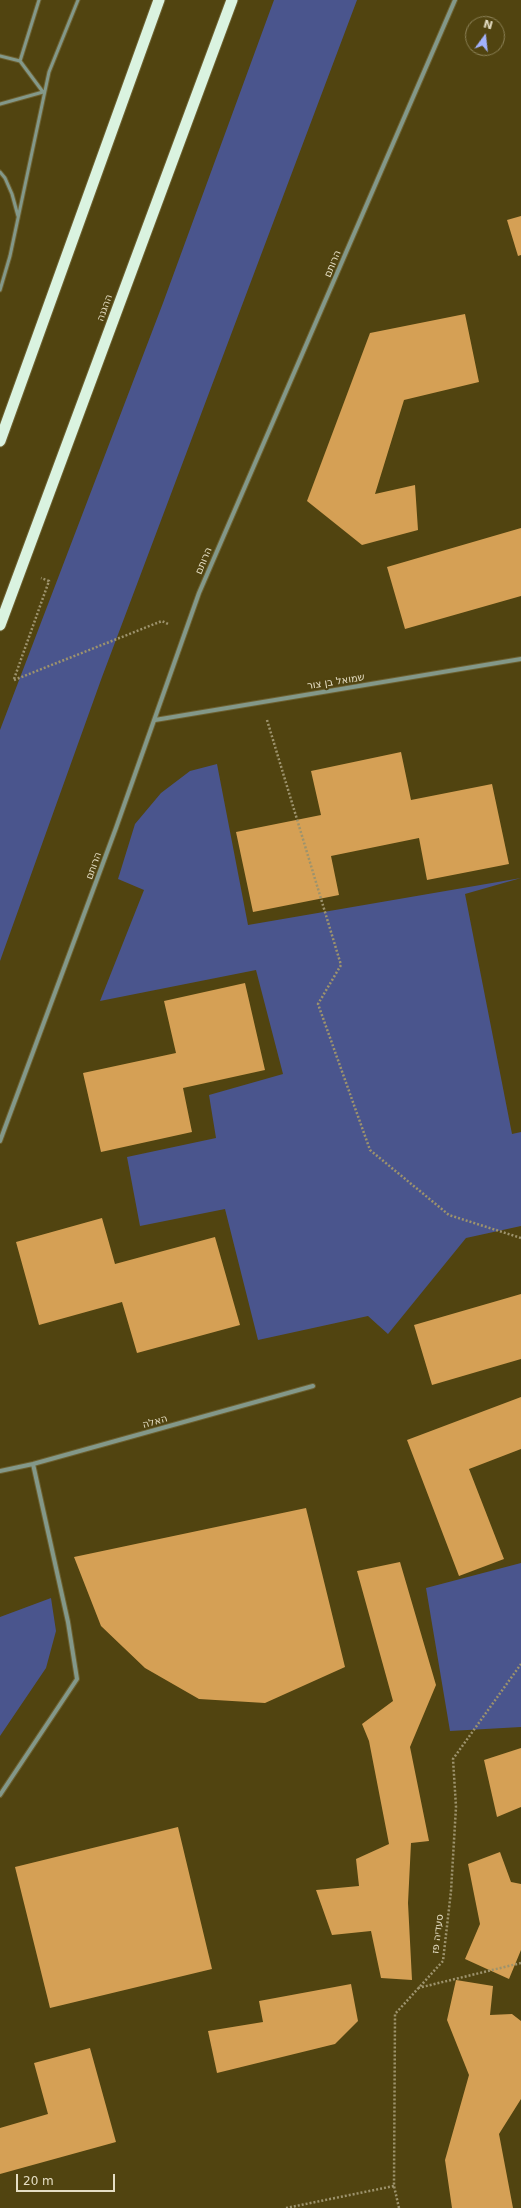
<!DOCTYPE html>
<html>
<head>
<meta charset="utf-8">
<style>
  body { margin:0 }
  #map { position:relative; width:521px; height:2208px; overflow:hidden; background:#514410; font-family:"DejaVu Sans",sans-serif }
  canvas { display:block }
  .north { position:absolute; left:465px; top:16px; width:40px; height:40px; box-sizing:border-box; background:#514410; border:1px solid #8c8258; border-radius:50%; rotate:15deg; font-size:11px; font-weight:700; line-height:16px; text-align:center; color:#e5dec4 }
  .north::after { content:''; display:block; margin:auto; width:14px; height:18px; background:#a2b2fd; clip-path:polygon(50% 0,100% 100%,50% 72%,0 100%) }
  .scale { position:absolute; left:16px; top:2174px; width:99px; height:18px; box-sizing:border-box; border:2px solid #e5dec4; border-top:0; padding-left:5px; font-size:12px; line-height:14px; white-space:nowrap; color:#e5dec4; -webkit-text-stroke:3px #514410; paint-order:stroke }
</style>
</head>
<body>
<div id="map">
<canvas width="521" height="2208"></canvas>
<div class="north">N</div>
<div class="scale">20 m</div>
</div>
<script>
const ctx = document.querySelector('canvas').getContext('2d');
ctx.lineJoin = 'round';
function paint(path, color) { ctx.fillStyle = color; ctx.fill(path, 'evenodd'); }
const toPath = rows => new Path2D(rows.map(r => 'M' + r).join(''));
function trace(path, color, width, dash) { ctx.strokeStyle = color; ctx.lineWidth = width; ctx.lineCap = dash ? 'butt' : 'round'; ctx.setLineDash(dash || []); ctx.stroke(path); }
function label(font, color, halo, rows, align = 'center') {
  ctx.font = font + ' "DejaVu Sans",Heebo,sans-serif'; ctx.lineWidth = 4; ctx.setLineDash([]); ctx.textBaseline = 'middle'; ctx.strokeStyle = halo; ctx.fillStyle = color; for (const [text, x, y, turn = 0] of rows) {
    ctx.save(); ctx.translate(x, y); ctx.rotate((+turn || 0) * Math.PI / 180); ctx.textAlign = isNaN(turn) ? turn : align; if (halo) ctx.strokeText(text, 0, 0); ctx.fillText(text, 0, 0); ctx.restore();
  }
}
const green = toPath([
  [274,0,357,0,102,677,0,961,0,730,163,303],
  [217,764,248,925,521,878,465,894,512,1134,521,1132,521,1226,466,1238,388,1334,368,1316,258,1340,225,1209,140,1226,127,1157,216,1138,209,1095,283,1074,256,970,100,1001,144,890,118,879,135,824,161,793,190,771],
  [521,1563,521,1727,450,1731,426,1588],
  [51,1598,56,1631,46,1668,0,1736,0,1617]
]);
const building = toPath([
  [521,216,521,255,518,256,507,220],
  [465,314,479,382,404,400,375,494,415,485,418,530,362,545,307,501,370,333],
  [521,528,521,596,405,629,387,567],
  [401,752,411,800,492,784,509,864,427,880,419,838,331,856,339,895,253,912,236,832,321,815,311,771],
  [245,983,265,1070,183,1088,192,1132,101,1152,83,1073,176,1053,164,1001],
  [102,1218,115,1264,215,1237,240,1325,137,1353,122,1302,39,1325,16,1242],
  [521,1294,521,1359,432,1385,414,1325],
  [521,1397,521,1449,469,1469,504,1559,459,1576,407,1440],
  [306,1508,345,1667,265,1703,199,1699,145,1668,101,1626,74,1557],
  [400,1562,436,1685,410,1747,429,1841,411,1843,408,1903,412,1980,381,1978,371,1931,332,1935,316,1890,359,1886,356,1859,389,1844,369,1741,362,1724,393,1701,357,1571],
  [521,1748,521,1807,497,1817,484,1760],
  [178,1827,212,1969,50,2008,15,1867],
  [500,1852,511,1882,521,1884,521,1950,509,1979,465,1959,480,1924,468,1864],
  [456,1980,493,1986,490,2015,512,2014,521,2021,521,2099,499,2134,513,2208,452,2208,445,2160,469,2075,447,2020],
  [351,1984,358,2021,335,2044,217,2073,208,2031,263,2022,259,2001],
  [90,2048,116,2142,0,2174,0,2128,48,2114,34,2063]
]);
const path = toPath([
  [14,679,49,581,41,578],
  [14,680,162,621,168,624],
  [267,720,341,965,318,1004,370,1150,449,1215,521,1238],
  [418,1988,521,1963],
  [286,2208,394,2186],
  [399,2208,394,2186,395,2014,443,1961,451,1891,456,1807,453,1759,521,1664]
]);
const service = toPath([
  [0,56,20,61],
  [0,104,43,92,20,61,39,0],
  [0,172,5,178,12,194,18,216],
  [0,290,10,256,49,72,78,0]
]);
const minor = toPath([
  [155,720,521,659],
  [0,1141,116,828,199,593,455,0],
  [0,1471,33,1464,313,1386],
  [0,1795,77,1679,68,1622,33,1464]
]);
const trunk = toPath([
  [0,441,159,0],
  [0,625,232,0]
]);
const streetNames = [
  ["הרותם",333,264,-67],
  ["ההגנה",105,308,-70],
  ["הרותם",204,561,-67],
  ["שמואל בן צור",336,682,-9],
  ["הרותם",94,866,-70],
  ["האלה",155,1422,-16],
  ["סעדיה פז",438,1934,-83]
];
paint(green, '#4a558d');
paint(building, '#d5a055');
trace(service, '#6c6030', 5);
trace(minor, '#6c6030', 6);
trace(trunk, '#6c6030', 13);
trace(path, '#9d936d', 2.5, [2, 2]);
trace(service, '#839889', 3);
trace(minor, '#839889', 4);
trace(trunk, '#daf3e0', 11);
label('10px', '#e5dec4', '#514410', streetNames);
</script>
</body>
</html>
